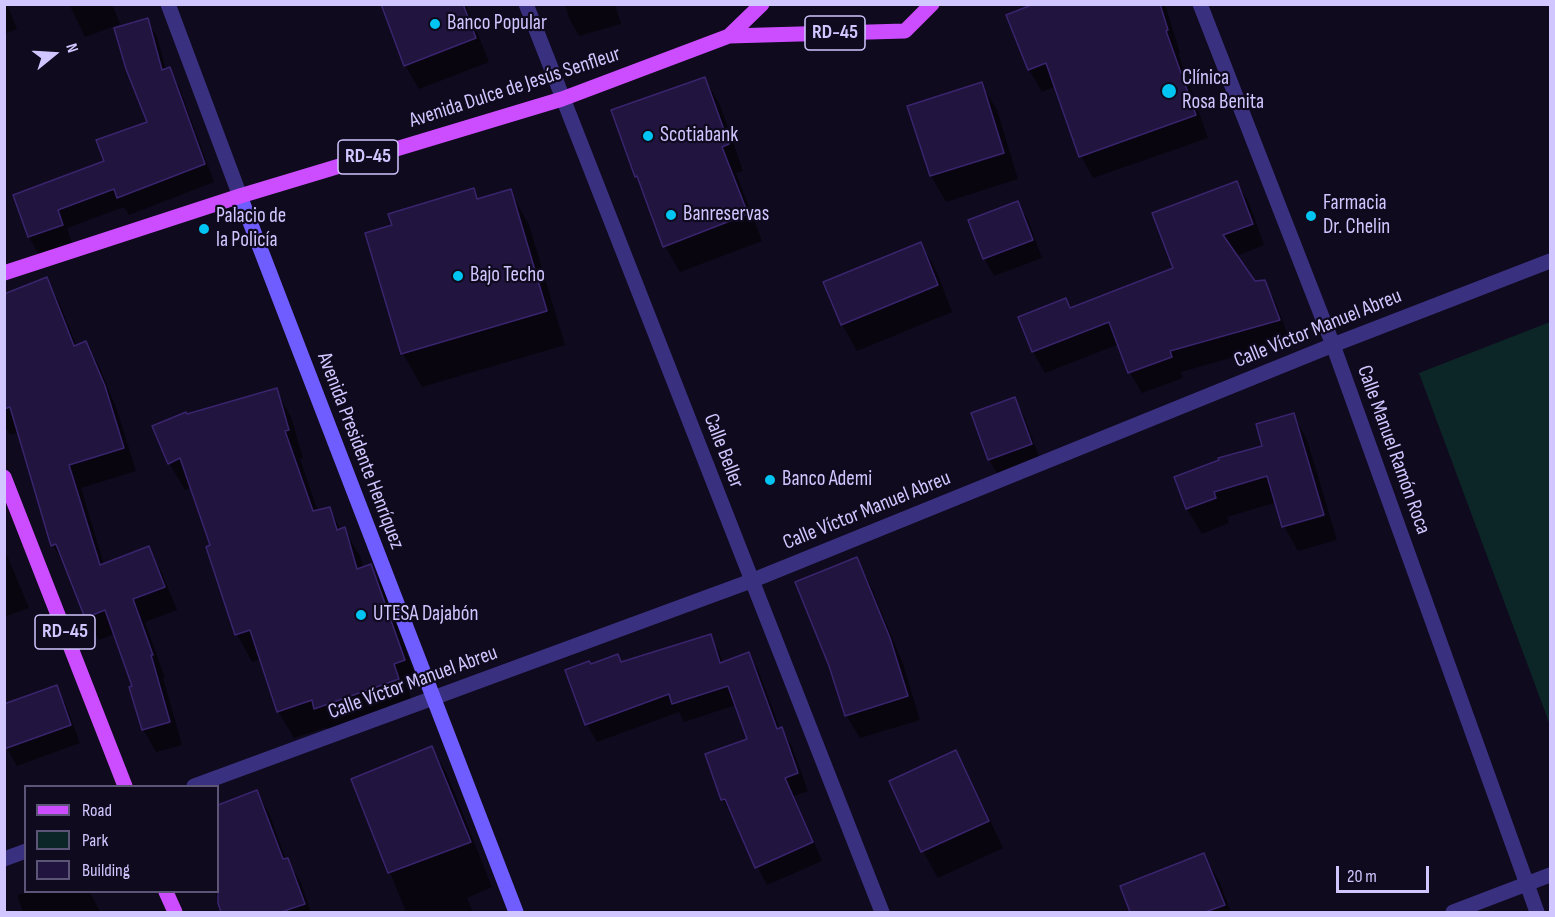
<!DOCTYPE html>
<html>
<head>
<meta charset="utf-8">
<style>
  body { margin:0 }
  #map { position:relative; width:1555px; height:917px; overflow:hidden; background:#0f0a1d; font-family:"Sofia Sans Condensed",sans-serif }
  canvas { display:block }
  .frame { position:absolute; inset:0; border:6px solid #d1c6ff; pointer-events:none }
  .legend { position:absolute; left:24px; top:785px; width:195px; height:108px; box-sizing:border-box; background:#0f0a1d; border:2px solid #5d5577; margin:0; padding:8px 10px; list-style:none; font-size:18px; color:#d1c6ff }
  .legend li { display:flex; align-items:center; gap:12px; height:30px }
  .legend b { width:30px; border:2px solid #5d5577 }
  .north { position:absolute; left:24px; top:24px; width:60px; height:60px; -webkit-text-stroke:4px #0f0a1d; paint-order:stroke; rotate:72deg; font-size:16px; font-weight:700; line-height:24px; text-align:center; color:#d1c6ff }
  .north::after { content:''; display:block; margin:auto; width:21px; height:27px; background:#d1c6ff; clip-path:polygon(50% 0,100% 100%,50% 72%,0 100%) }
  .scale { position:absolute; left:1336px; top:866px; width:93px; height:27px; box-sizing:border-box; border:3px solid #d1c6ff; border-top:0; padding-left:8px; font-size:18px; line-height:21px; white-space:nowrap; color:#d1c6ff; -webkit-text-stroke:4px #0f0a1d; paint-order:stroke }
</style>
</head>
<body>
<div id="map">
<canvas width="1555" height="917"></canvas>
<div class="frame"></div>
<ul class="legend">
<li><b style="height:8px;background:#cc4dff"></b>Road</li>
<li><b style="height:16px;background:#0c2627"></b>Park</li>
<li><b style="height:16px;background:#21143f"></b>Building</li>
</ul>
<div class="north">N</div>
<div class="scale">20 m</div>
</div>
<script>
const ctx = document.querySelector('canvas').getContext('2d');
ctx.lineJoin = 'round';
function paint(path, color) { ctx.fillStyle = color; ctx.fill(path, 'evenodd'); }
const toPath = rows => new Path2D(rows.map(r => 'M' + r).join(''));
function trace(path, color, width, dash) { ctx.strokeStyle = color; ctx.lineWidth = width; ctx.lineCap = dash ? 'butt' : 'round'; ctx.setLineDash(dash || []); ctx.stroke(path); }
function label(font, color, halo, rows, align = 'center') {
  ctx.font = font + ' "Sofia Sans Condensed",sans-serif'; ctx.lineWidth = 4.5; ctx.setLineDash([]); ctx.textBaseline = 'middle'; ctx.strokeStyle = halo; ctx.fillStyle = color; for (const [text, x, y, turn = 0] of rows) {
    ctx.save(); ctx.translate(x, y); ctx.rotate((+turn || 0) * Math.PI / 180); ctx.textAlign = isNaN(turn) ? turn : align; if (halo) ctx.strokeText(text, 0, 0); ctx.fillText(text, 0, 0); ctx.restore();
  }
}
const green = toPath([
  [1550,322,1550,725,1419,373]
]);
const shadow = toPath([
  [4,4,7,4,17,29,4,34],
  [69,4,112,4,120,24,85,37],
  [382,4,466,4,489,62,419,89,405,65],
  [565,4,615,4,621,24,579,36,569,18],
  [1038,4,1165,4,1180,53,1178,53,1208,138,1093,178,1081,156,1056,86,1042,92,1029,70,1008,16],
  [147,20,157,37,166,70,169,69,179,87,214,182,129,215,124,207,67,228,72,243,39,255,29,237,14,196,106,162,149,123],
  [705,79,720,105,743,171,736,173,762,241,680,272,665,246,643,189,636,176],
  [981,84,997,110,1018,179,946,202,931,176,909,107],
  [1237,183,1249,203,1264,245,1236,256,1254,283,1264,282,1276,303,1290,341,1181,372,1183,378,1142,393,1130,373,1119,344,1045,373,1033,352,1020,318,1066,300,1071,309,1175,269],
  [473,190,479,200,510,191,529,225,565,345,422,387,403,354,367,234,394,226],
  [1017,202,1028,220,1042,258,994,276,984,258],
  [921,244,936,270,952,312,857,351,842,324],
  [46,279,59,302,77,347,86,343,99,366,117,410,136,471,81,488,104,565,148,548,161,571,177,610,145,622,165,678,163,678,182,745,156,752,143,729,134,687,115,634,99,640,86,617,66,568,53,545,19,432,10,435,4,425,4,295],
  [276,390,291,417,303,458,300,459,318,512,329,508,341,530,344,529,360,556,364,568,371,566,386,593,419,687,409,691,414,707,331,735,327,727,294,738,278,711,261,659,252,662,237,634,212,546,191,487,185,490,169,463,186,415],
  [1014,398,1024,416,1041,462,999,477,989,459],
  [1293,415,1307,440,1337,540,1298,551,1284,526,1277,502,1227,517,1229,523,1202,534,1187,509,1176,478,1264,447],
  [4,548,29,608,4,617],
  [856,558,869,582,903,664,920,720,860,738,846,715],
  [710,636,720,654,723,663,749,654,759,672,780,729,782,729,792,747,808,791,794,796,822,861,767,885,723,800,707,755,749,740,736,705,684,722,679,712,597,742,587,724,567,671,590,666,621,664],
  [56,687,66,705,80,743,17,766,4,743],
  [432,748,447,774,492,887,467,898,473,912,406,912,353,780],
  [955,752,970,778,1003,848,938,878,923,851,891,782],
  [257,792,269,813,286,860,300,881,311,912,223,912,215,892,212,894,210,892,218,892,218,806],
  [1204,855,1219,881,1231,912,1132,912,1122,887],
  [29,892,90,892,100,912,23,912,17,895]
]);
const building = toPath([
  [381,4,463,4,476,38,404,66,381,4],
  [1034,4,1160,4,1168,30,1166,31,1196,115,1079,157,1046,63,1028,70,1006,15,1034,4],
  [148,18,162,70,170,67,205,164,117,198,114,189,58,210,63,225,28,237,13,195,104,161,96,140,147,122,126,69,114,28,148,18],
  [705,77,729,144,722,147,748,214,663,247,637,176,635,177,611,110,705,77],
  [982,82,1004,153,930,176,907,106,982,82],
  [1237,181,1253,224,1223,235,1255,281,1265,280,1280,320,1170,351,1172,357,1128,373,1109,322,1032,352,1018,317,1066,298,1070,308,1173,268,1152,213,1237,181],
  [474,188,477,199,511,189,547,311,401,354,365,233,392,225,388,214,474,188],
  [1018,201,1033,240,983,259,968,220,1018,201],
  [921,242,938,285,841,325,823,282,921,242],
  [47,277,74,346,86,341,105,386,124,448,69,465,100,565,149,546,165,587,133,599,153,655,151,655,170,722,142,730,129,687,132,686,105,610,85,618,56,544,51,546,10,407,4,409,4,294,47,277],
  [277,388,289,430,285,431,313,511,330,507,337,530,345,527,357,569,371,564,405,660,394,664,399,679,314,709,312,700,277,712,250,630,235,635,206,547,210,545,180,458,168,464,152,426,186,412,187,414,277,388],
  [1015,397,1032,444,988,460,971,413,1015,397],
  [1294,413,1324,515,1282,527,1267,476,1214,492,1216,498,1186,509,1174,477,1219,460,1218,458,1262,446,1256,424,1294,413],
  [857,557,890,638,908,696,845,716,829,666,795,582,857,557],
  [711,634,720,663,749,652,777,729,782,727,798,773,785,778,813,842,755,868,725,799,721,800,705,754,747,739,728,686,672,704,669,694,585,725,565,670,589,661,591,664,618,654,621,662,711,634],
  [57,685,71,725,4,749,4,704,57,685],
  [432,746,471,842,388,873,351,779,432,746],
  [956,750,989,821,921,852,889,781,956,750],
  [257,790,283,859,288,858,305,904,281,912,221,912,218,903,218,805,257,790],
  [1204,853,1225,905,1205,912,1130,912,1120,886,1204,853]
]);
const street = toPath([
  [168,4,240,196],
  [526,4,882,912],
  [1200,4,1333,345,1537,912],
  [194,786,751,581,1333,345,1550,261],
  [4,859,26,851],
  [1453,912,1550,875]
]);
const secondary = toPath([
  [240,196,516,912]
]);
const primary = toPath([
  [729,36,762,4],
  [4,273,240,196,562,99,729,36,905,31,932,4],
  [4,477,125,786],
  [166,892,175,912]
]);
const markers = [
  [435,24,6,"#00c4f1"],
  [1169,91,8,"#00c4f1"],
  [648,136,6,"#00c4f1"],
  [671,215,6,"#00c4f1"],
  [1311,216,6,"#00c4f1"],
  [204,229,6,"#00c4f1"],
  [458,276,6,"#00c4f1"],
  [770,480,6,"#00c4f1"],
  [361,615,6,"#00c4f1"]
];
const shields = [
  [835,33,60],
  [368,157,60],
  [65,632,60]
];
const shieldNames = [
  ["RD-45",835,33],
  ["RD-45",368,157],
  ["RD-45",65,632]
];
const poiNames = [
  ["Banco Popular",447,24],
  ["Clínica",1182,79],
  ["Rosa Benita",1182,103],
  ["Scotiabank",660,136],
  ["Farmacia",1323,204],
  ["Dr. Chelin",1323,228],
  ["Banreservas",683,215],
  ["Palacio de",216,217],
  ["la Policía",216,241],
  ["Bajo Techo",470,276],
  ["Banco Ademi",782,480],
  ["UTESA Dajabón",373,615]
];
const streetNames = [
  ["Avenida Dulce de Jesús Senfleur",515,88,-18],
  ["Calle Víctor Manuel Abreu",1318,329,-22],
  ["Calle Manuel Ramón Roca",1393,450,70],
  ["Avenida Presidente Henríquez",360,451,69],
  ["Calle Beller",723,451,69],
  ["Calle Víctor Manuel Abreu",867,511,-22],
  ["Calle Víctor Manuel Abreu",413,683,-20]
];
paint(green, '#0c2627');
paint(shadow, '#0007');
paint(building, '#21143f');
trace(building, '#39246d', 1.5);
trace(street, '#3a3080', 15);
trace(secondary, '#6f5dff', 15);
trace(primary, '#cc4dff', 15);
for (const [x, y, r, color] of markers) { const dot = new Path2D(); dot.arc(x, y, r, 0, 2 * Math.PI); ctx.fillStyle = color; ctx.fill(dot); trace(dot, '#0f0a1d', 2); }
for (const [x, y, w] of shields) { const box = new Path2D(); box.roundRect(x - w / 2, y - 17, w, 34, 4.5); ctx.fillStyle = '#0f0a1d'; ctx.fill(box); trace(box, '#d1c6ff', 1.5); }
label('bold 20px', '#d1c6ff', null, shieldNames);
label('21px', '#d1c6ff', '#0f0a1d', poiNames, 'left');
label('21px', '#d1c6ff', '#0f0a1d', streetNames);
</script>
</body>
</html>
